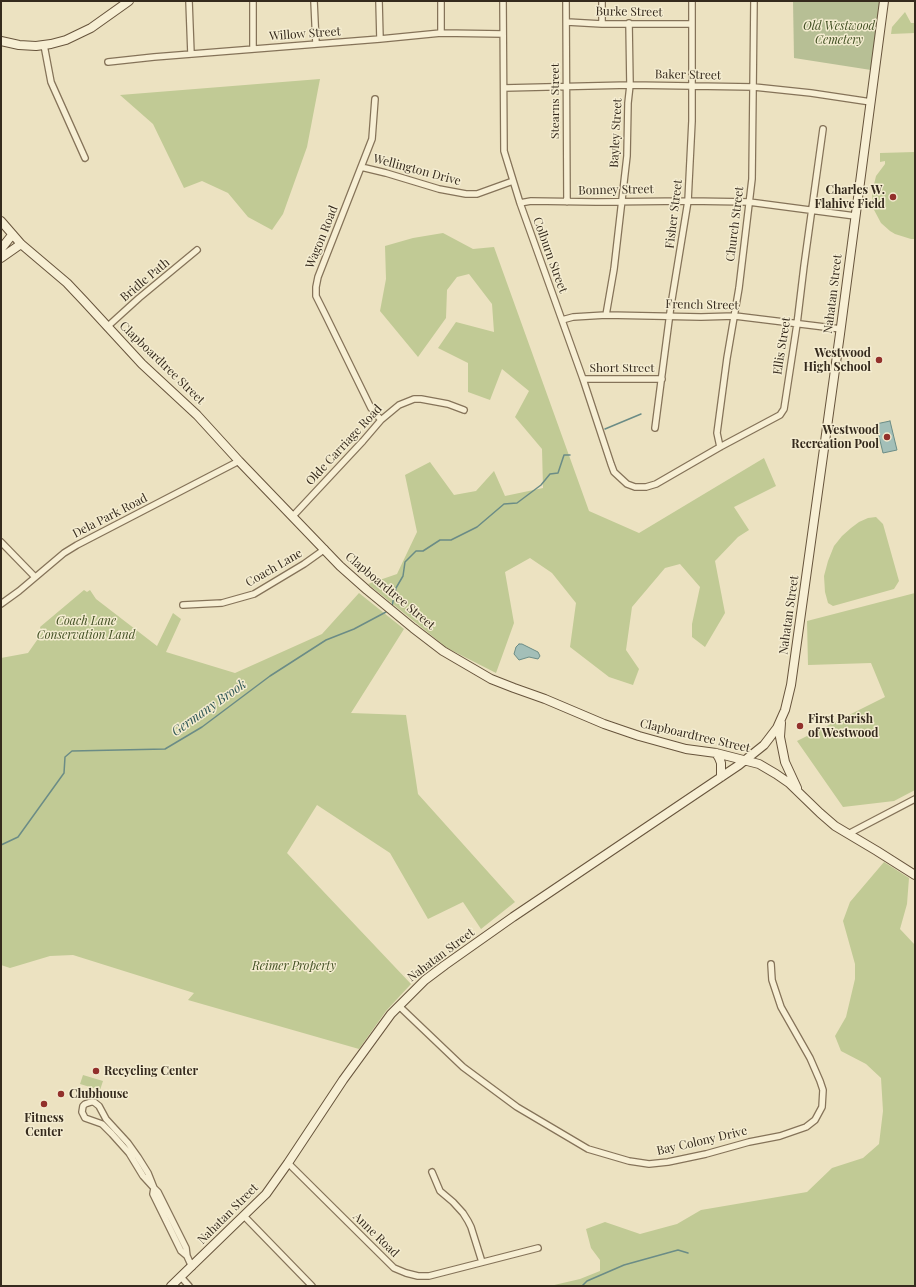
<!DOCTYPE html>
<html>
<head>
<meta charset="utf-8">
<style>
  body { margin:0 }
  #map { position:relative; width:916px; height:1287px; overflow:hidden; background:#ece2c1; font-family:"Playfair Display",serif }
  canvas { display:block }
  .frame { position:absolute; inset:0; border:2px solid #352a1d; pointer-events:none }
</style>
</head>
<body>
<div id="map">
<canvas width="916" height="1287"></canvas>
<div class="frame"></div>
</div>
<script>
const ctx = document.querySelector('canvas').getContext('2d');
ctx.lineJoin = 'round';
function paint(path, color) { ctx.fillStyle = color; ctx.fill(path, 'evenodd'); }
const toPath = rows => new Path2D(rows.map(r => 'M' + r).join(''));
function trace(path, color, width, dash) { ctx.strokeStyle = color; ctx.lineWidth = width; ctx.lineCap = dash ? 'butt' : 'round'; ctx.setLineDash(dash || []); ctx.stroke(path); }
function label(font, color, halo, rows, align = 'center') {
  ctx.font = font + ' "Playfair Display",serif'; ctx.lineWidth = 3; ctx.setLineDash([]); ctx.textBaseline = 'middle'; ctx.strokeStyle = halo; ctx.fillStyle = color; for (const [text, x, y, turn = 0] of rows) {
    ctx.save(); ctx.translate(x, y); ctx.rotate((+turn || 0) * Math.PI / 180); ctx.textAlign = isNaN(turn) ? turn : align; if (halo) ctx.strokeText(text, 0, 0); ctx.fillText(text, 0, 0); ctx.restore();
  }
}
const green = toPath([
  [905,12,911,23,915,23,915,33,891,34,892,27],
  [320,79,307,147,283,214,272,230,248,217,228,193,202,181,184,188,153,124,120,95],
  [915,152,915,239,911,239,895,234,890,231,881,223,873,208,872,193,876,176,885,164,885,161,880,162,880,153],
  [443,233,473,249,494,247,589,511,639,533,764,458,776,486,734,507,749,530,738,537,715,561,725,613,705,647,692,637,692,624,700,587,680,564,665,568,632,607,626,650,639,669,633,685,609,677,570,647,576,603,552,573,530,558,505,572,514,623,496,673,447,648,368,584,397,574,417,532,405,475,430,462,454,495,476,491,494,471,505,496,543,488,542,449,515,417,529,391,502,369,490,400,468,392,468,363,438,348,456,322,494,332,492,304,469,274,457,277,447,290,446,318,418,357,380,311,386,279,385,246,413,238],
  [876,517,883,524,899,581,894,589,833,606,828,603,825,592,824,576,828,561,834,546,842,536,851,528,859,522,868,518],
  [84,590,87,592,90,590,96,599,157,646,173,613,181,619,166,652,235,673,322,634,359,593,404,629,351,713,406,715,418,794,515,902,481,929,463,902,428,919,390,853,317,805,287,853,411,984,386,1011,359,1049,188,1000,194,993,73,955,50,956,10,968,1,965,1,658,28,653,42,633,40,627],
  [915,593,915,790,894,801,843,807,797,741,885,697,871,663,808,665,807,621],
  [884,862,909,878,907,904,900,929,915,945,915,1286,550,1286,580,1279,600,1271,600,1260,591,1248,586,1229,605,1222,640,1234,677,1224,701,1210,807,1192,832,1168,863,1158,879,1144,883,1111,881,1078,866,1064,841,1051,835,1036,846,1017,855,979,855,964,843,921,850,902],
  [83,1075,103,1081,100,1090,80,1084]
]);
const cemetery = toPath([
  [793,1,880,1,871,70,794,58]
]);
const water = toPath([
  [890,421,897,450,883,453,876,424,890,421],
  [519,644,522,644,538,652,540,656,538,659,529,657,519,660,514,654,516,647,519,644]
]);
const stream = toPath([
  [605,429,641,414],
  [392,606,396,588,403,576,405,562,416,551,423,551,440,540,451,540,477,527,504,504,517,503,541,485,550,474,558,473,564,455,570,455],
  [1,845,18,837,64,773,65,757,72,751,165,749,202,727,270,676,326,640,354,629,386,612],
  [582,1286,587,1281,624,1265,678,1250,688,1253]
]);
const street = toPath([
  [189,1,191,54],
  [253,1,253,49],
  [314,1,316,44],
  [379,1,380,39],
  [503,1,504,151,520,203,583,379,611,464,614,472,627,484,635,487,646,487,656,484,720,447,780,415,784,409,797,324,804,266,823,129],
  [566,1,567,202],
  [602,1,602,24],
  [567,22,602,24,691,24],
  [441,33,441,1],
  [44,45,51,82,85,158],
  [108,62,154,57,380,39,441,33,503,34],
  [504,88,630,85,754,87,811,93,871,102],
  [375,99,372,139,318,277,316,287,316,296,326,316,371,408,381,420],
  [361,167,386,173,439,189,466,194,477,194,513,181],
  [520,203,531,201,596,202,688,201,749,202,855,216],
  [606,315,614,269,627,156,628,103,630,85,629,23],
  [562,320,573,317,606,315,701,317,735,316,841,329],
  [107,327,139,298,197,250],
  [583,379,662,379],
  [655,428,671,305,688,201,692,121,692,1],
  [720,447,717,433,727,358,739,288,752,179,754,1],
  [293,516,363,441,381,420,399,405,414,399,421,399,448,404,464,410],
  [1,542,35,577],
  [1,604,19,591,64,553,77,545,239,461],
  [183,605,222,603,254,594,304,564,325,549],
  [850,833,915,799],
  [399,1006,463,1067,517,1107,588,1149,629,1161,649,1164,668,1162,706,1154,749,1142,780,1136,806,1127,815,1120,822,1107,823,1090,820,1081,810,1058,781,1007,772,980,771,964],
  [288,1163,394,1268,406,1273,418,1276,429,1276,538,1248],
  [432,1172,440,1191,453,1202,463,1213,468,1221,471,1227,482,1262],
  [244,1216,312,1286],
  [187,1256,181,1251,153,1194,154,1188,148,1173,138,1157,128,1143,106,1119,99,1106,94,1102,91,1102,85,1104,83,1106,82,1112,85,1118,102,1124,112,1134,129,1153,143,1176,154,1188,158,1192,186,1248,187,1256,192,1267],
  [181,1277,189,1286]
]);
const secondary = toPath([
  [1,41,19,45,36,46,51,44,66,40,91,28,129,1],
  [1,221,21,244,67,283,84,301,142,364,197,415,239,461,340,566,367,590,413,628,443,651,491,679,514,688,545,699,604,724,639,736,686,749,716,753,759,764,776,774,789,783,820,813,835,826,877,851,915,875],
  [1,249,12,235],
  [1,258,21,244],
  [781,723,780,737,785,762,797,788],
  [716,753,719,758,721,763,721,777],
  [171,1286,266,1194,288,1163,343,1080,391,1014,425,980,445,965,513,917,739,765,764,745,777,728,785,710,791,685,840,334,884,1]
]);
const markers = [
  [893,197,4,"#92302b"],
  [879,360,4,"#92302b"],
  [887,437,4,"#92302b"],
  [800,726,4,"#92302b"],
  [96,1071,4,"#92302b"],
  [61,1094,4,"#92302b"],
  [44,1104,4,"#92302b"]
];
const streetNames = [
  ["Burke Street",629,12,1],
  ["Willow Street",305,34,-4],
  ["Baker Street",688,75,1],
  ["Stearns Street",555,101,-90],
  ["Bayley Street",616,133,-87],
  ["Wellington Drive",417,170,15],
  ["Bonney Street",616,190,-1],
  ["Fisher Street",674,214,-83],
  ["Church Street",735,224,-83],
  ["Wagon Road",322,237,-68],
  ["Colburn Street",550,255,70],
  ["Bridle Path",145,280,-40],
  ["Nahatan Street",833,294,-83],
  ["French Street",702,305,1],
  ["Ellis Street",782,346,-81],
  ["Clapboardtree Street",162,363,44],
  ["Short Street",622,368],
  ["Olde Carriage Road",344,445,-47],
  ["Dela Park Road",110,516,-27],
  ["Coach Lane",274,568,-30],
  ["Clapboardtree Street",390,591,40],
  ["Nahatan Street",789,615,-82],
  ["Clapboardtree Street",695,736,13],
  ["Nahatan Street",441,955,-37],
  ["Bay Colony Drive",702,1141,-13],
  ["Nahatan Street",228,1214,-45],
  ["Anne Road",376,1235,44]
];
const parkNames = [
  ["Old Westwood",839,26],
  ["Cemetery",839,40],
  ["Coach Lane",86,621],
  ["Conservation Land",86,635],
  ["Reimer Property",294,966]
];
const poiNames = [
  ["Charles W.",885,190],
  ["Flahive Field",885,204],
  ["Westwood",871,353],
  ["High School",871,367],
  ["Westwood",879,430],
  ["Recreation Pool",879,444],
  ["First Parish",808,719,"left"],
  ["of Westwood",808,733,"left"],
  ["Recycling Center",104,1071,"left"],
  ["Clubhouse",69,1094,"left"],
  ["Fitness",44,1118,"center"],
  ["Center",44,1132,"center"]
];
const waterNames = [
  ["Germany Brook",209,708,-35]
];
paint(green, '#c1ca95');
paint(cemetery, '#b7bf95');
paint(water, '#a3bfb8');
trace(water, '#6b8c86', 1);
trace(stream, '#6b8c86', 1.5);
trace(street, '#857359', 8);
trace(secondary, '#67543c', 10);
trace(street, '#f7efd4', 5.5);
trace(secondary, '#f7efd4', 8);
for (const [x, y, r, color] of markers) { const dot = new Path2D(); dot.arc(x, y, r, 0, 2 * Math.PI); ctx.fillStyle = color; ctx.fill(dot); trace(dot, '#f4ecd0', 1.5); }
label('12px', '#352a1d', '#f4ecd0', streetNames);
label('italic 12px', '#435124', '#f4ecd0', parkNames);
label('bold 12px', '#352a1d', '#f4ecd0', poiNames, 'right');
label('italic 13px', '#2d5554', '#f4ecd0', waterNames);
</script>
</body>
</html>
